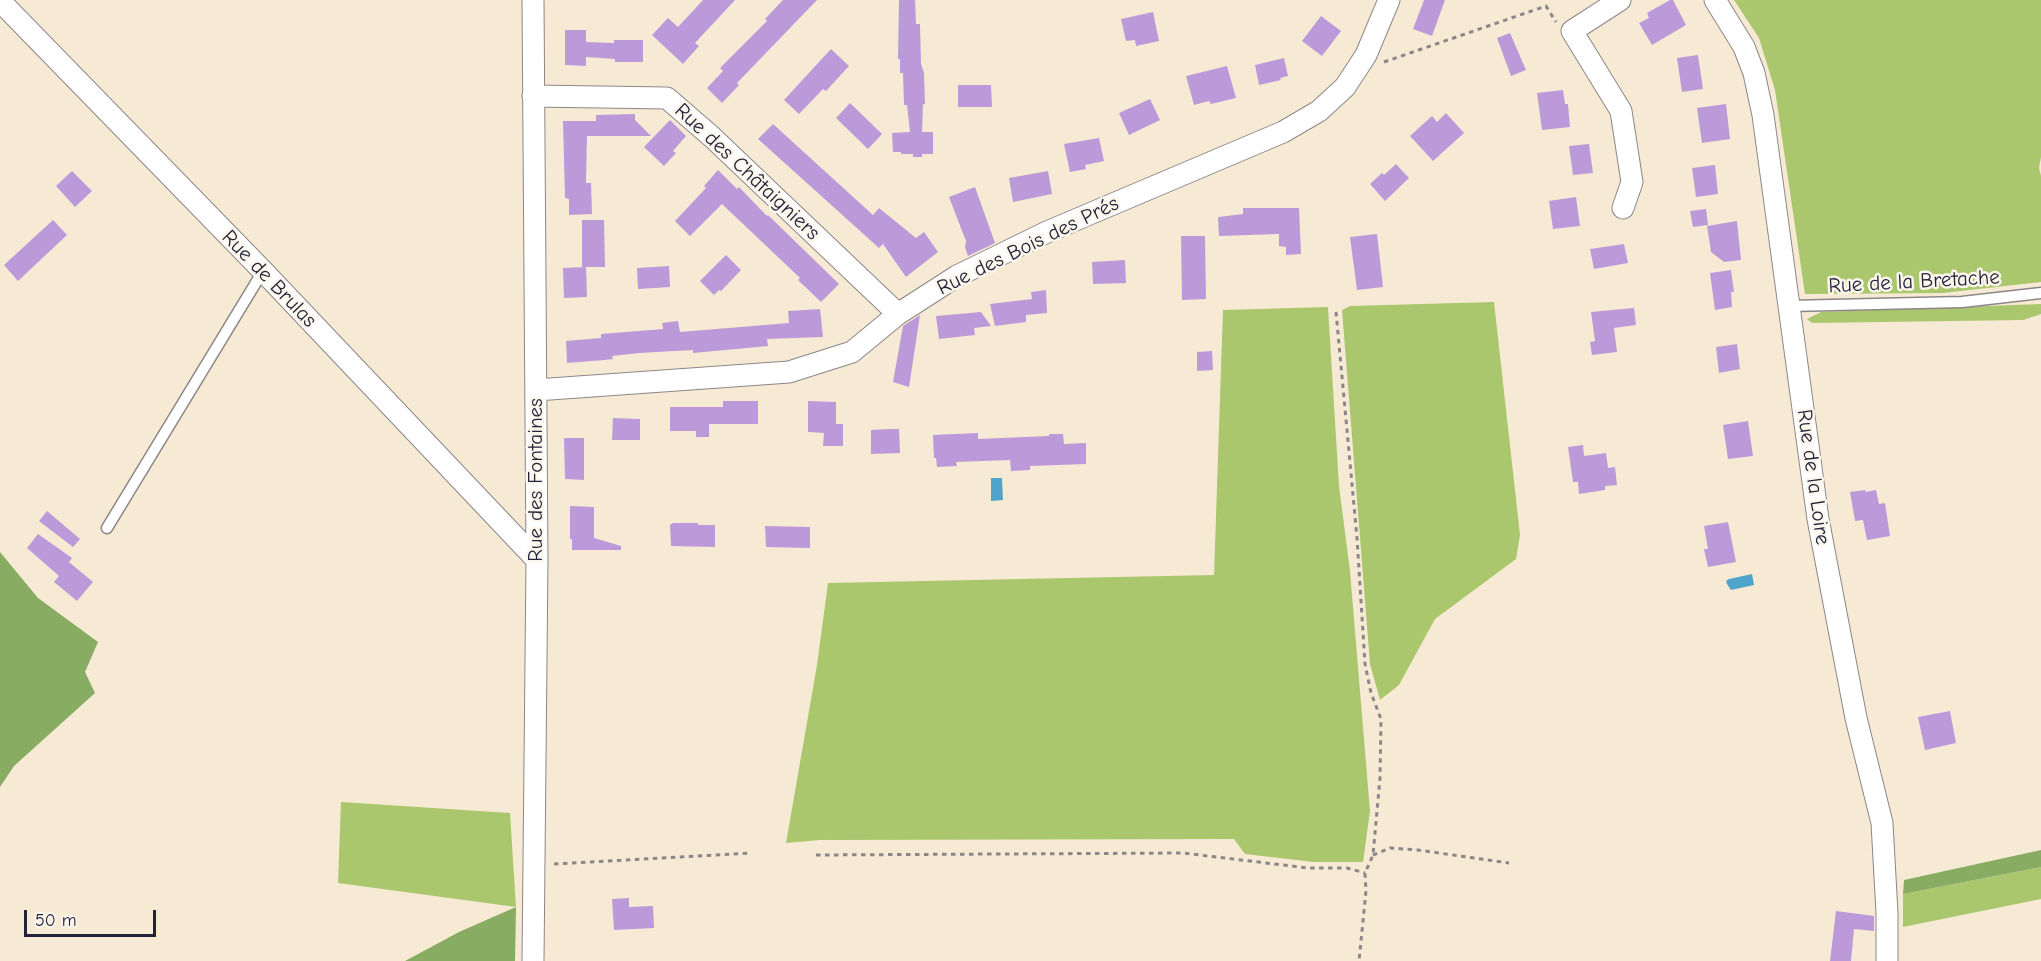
<!DOCTYPE html>
<html>
<head>
<meta charset="utf-8">
<style>
  body { margin:0 }
  #map { position:relative; width:2041px; height:961px; overflow:hidden; background:#f6ead5; font-family:"Comic Neue",sans-serif }
  canvas { display:block }
  .scale { position:absolute; left:24px; top:910px; width:132px; height:27px; box-sizing:border-box; border:3px solid #22223b; border-top:0; padding-left:8px; font-size:18px; line-height:21px; white-space:nowrap; color:#22223b; -webkit-text-stroke:4px #fbf7ec; paint-order:stroke }
</style>
</head>
<body>
<div id="map">
<canvas width="2041" height="961"></canvas>
<div class="scale">50 m</div>
</div>
<script>
const ctx = document.querySelector('canvas').getContext('2d');
ctx.lineJoin = 'round';
function paint(path, color) { ctx.fillStyle = color; ctx.fill(path, 'evenodd'); }
const toPath = rows => new Path2D(rows.map(r => 'M' + r).join(''));
function trace(path, color, width, dash) { ctx.strokeStyle = color; ctx.lineWidth = width; ctx.lineCap = dash ? 'butt' : 'round'; ctx.setLineDash(dash || []); ctx.stroke(path); }
function label(font, color, halo, rows, align = 'center') {
  ctx.font = font + ' "Comic Neue",sans-serif'; ctx.lineWidth = 5; ctx.setLineDash([]); ctx.textBaseline = 'middle'; ctx.strokeStyle = halo; ctx.fillStyle = color; for (const [text, x, y, turn = 0] of rows) {
    ctx.save(); ctx.translate(x, y); ctx.rotate((+turn || 0) * Math.PI / 180); ctx.textAlign = isNaN(turn) ? turn : align; if (halo) ctx.strokeText(text, 0, 0); ctx.fillText(text, 0, 0); ctx.restore();
  }
}
const green = toPath([
  [1734,0,2041,0,2041,157,2039,168,2041,176,2041,282,1943,293,1805,294,1775,90,1759,38],
  [1494,302,1520,535,1516,559,1435,619,1399,685,1380,700,1370,664,1342,310,1350,306],
  [2041,304,2041,314,2023,320,1812,323,1807,319,1821,312],
  [1328,307,1339,486,1350,571,1370,811,1363,862,1314,862,1245,854,1234,839,820,840,786,843,817,665,828,583,1214,575,1223,310],
  [341,802,510,813,516,907,338,883],
  [2041,867,2041,899,1903,927,1903,894]
]);
const forest = toPath([
  [0,552,38,598,98,642,85,672,95,693,14,766,0,787],
  [2041,850,2041,867,1903,894,1904,880],
  [516,907,515,961,405,961,459,932]
]);
const water = toPath([
  [991,478,1002,478,1003,500,991,501],
  [1752,574,1754,585,1731,590,1727,584,1726,581,1729,579]
]);
const building = toPath([
  [703,0,735,0,695,43,699,46,683,64,652,35,668,18,678,27],
  [783,0,817,0,737,83,739,85,722,103,707,88,723,71,720,68,767,21,765,19],
  [899,0,915,0,916,24,920,24,921,64,924,73,925,104,923,104,922,132,933,132,933,154,922,154,922,157,913,157,913,154,901,154,901,152,893,152,892,133,910,132,907,105,904,105,903,73,900,73,900,59,898,59],
  [1424,0,1445,0,1432,36,1413,29],
  [1670,0,1673,0,1686,25,1652,45,1639,23,1649,18,1647,13],
  [1153,12,1159,41,1136,46,1135,40,1126,41,1121,19],
  [1321,16,1341,31,1322,56,1302,41],
  [565,30,586,30,586,42,614,43,614,40,643,40,643,62,615,62,615,59,586,57,586,66,565,65],
  [1510,33,1526,70,1511,76,1497,38],
  [831,49,849,66,826,91,823,89,799,114,784,100],
  [1698,55,1703,89,1682,92,1677,58],
  [1284,58,1288,76,1280,78,1281,80,1259,85,1255,65],
  [1227,66,1236,98,1211,104,1209,101,1194,105,1186,76],
  [958,85,991,85,992,107,958,107],
  [1563,90,1565,104,1568,104,1570,127,1542,130,1537,93],
  [1150,99,1160,120,1129,135,1119,113],
  [850,103,882,134,868,149,836,118],
  [1726,104,1730,139,1702,143,1697,108],
  [1446,113,1464,133,1433,161,1410,136,1432,116,1437,122],
  [635,114,635,120,651,136,587,136,586,183,591,183,592,214,569,215,569,199,565,198,563,121,596,121,596,115],
  [670,120,686,136,673,151,676,153,664,166,644,147],
  [773,124,873,215,879,208,916,238,924,232,938,252,906,277,883,244,879,248,758,139],
  [1099,138,1104,161,1085,165,1086,169,1070,172,1064,144],
  [1589,144,1593,173,1573,175,1569,146],
  [1396,164,1409,178,1385,201,1370,184,1382,173,1384,175],
  [1715,165,1718,194,1696,197,1692,168],
  [718,170,737,189,739,187,767,216,768,215,839,284,821,302,798,280,800,278,722,204,690,236,675,221,706,188,704,186],
  [72,171,92,191,75,207,56,186],
  [1048,171,1052,194,1013,202,1009,178],
  [975,187,995,243,968,256,965,247,966,241,949,197],
  [1576,197,1580,226,1553,229,1549,201],
  [1243,208,1299,208,1301,254,1286,255,1286,247,1279,246,1279,234,1219,236,1218,217,1243,214],
  [1706,209,1708,225,1693,227,1690,211],
  [53,220,67,235,18,281,4,265],
  [582,220,604,220,605,267,582,267],
  [1737,221,1741,260,1724,262,1711,252,1707,226],
  [1377,234,1383,287,1357,290,1350,237],
  [1181,236,1205,236,1206,299,1182,300],
  [1624,244,1628,263,1594,269,1590,249],
  [726,255,741,270,721,291,719,290,714,295,700,281],
  [1125,260,1126,283,1093,284,1092,262],
  [669,266,670,287,638,289,637,268],
  [586,267,587,297,564,298,563,268],
  [1731,270,1734,292,1731,292,1732,307,1715,310,1710,273],
  [1046,290,1047,313,1026,315,1026,322,995,326,990,304,1032,299,1031,292],
  [1634,308,1636,325,1614,328,1617,352,1592,355,1590,342,1595,341,1591,312],
  [820,309,823,337,767,339,768,346,693,353,693,350,639,353,612,356,613,359,604,360,567,363,566,341,601,338,601,334,663,329,662,323,678,321,680,332,789,323,788,311],
  [981,312,991,326,974,328,975,335,939,339,936,316],
  [920,315,909,387,893,382,903,326],
  [1737,344,1740,369,1719,373,1716,347],
  [1212,351,1213,370,1197,371,1197,352],
  [723,401,758,401,758,424,709,424,709,437,696,437,696,431,670,431,670,407,723,407],
  [808,401,836,402,836,424,843,424,843,446,823,446,824,433,808,432],
  [613,418,640,419,640,440,612,440],
  [1748,421,1753,456,1728,459,1723,425],
  [889,429,899,429,900,453,871,454,871,430],
  [978,433,978,439,1049,436,1049,434,1063,434,1064,444,1086,443,1086,464,1030,466,1030,470,1011,471,1010,460,956,462,957,466,937,467,936,458,934,458,933,435],
  [564,438,584,438,584,480,565,479],
  [1583,445,1584,456,1606,453,1608,468,1615,467,1617,485,1605,486,1605,490,1579,494,1578,482,1573,482,1568,447],
  [1865,490,1866,492,1876,490,1879,504,1885,503,1890,536,1867,540,1863,520,1855,521,1850,492],
  [570,506,594,507,594,538,621,546,621,550,572,550,572,539,570,539],
  [47,511,80,539,73,547,39,521],
  [1728,522,1736,562,1708,567,1704,549,1708,549,1704,526],
  [673,523,698,523,698,525,715,525,715,547,671,546,670,525],
  [765,526,810,527,810,548,766,547],
  [38,534,72,558,69,562,93,582,77,601,54,582,59,576,27,548],
  [1950,711,1956,743,1925,750,1918,717],
  [629,898,629,907,653,906,654,928,614,930,612,899],
  [1836,911,1874,916,1874,931,1854,929,1851,961,1830,961]
]);
const path = toPath([
  [1384,62,1546,6,1556,22],
  [1336,312,1357,538,1365,664,1371,693,1381,719,1380,778,1373,855,1365,873,1366,891,1359,961],
  [816,855,1183,853,1308,868,1347,868,1365,873],
  [1373,855,1390,848,1418,850,1509,863],
  [554,864,750,853]
]);
const service = toPath([
  [1789,306,1962,302,2041,293],
  [107,528,263,271]
]);
const minor = toPath([
  [1620,0,1572,31,1621,111,1632,182,1623,208],
  [1715,0,1744,47,1754,73,1763,115,1818,519,1856,718,1882,823,1887,913,1887,961],
  [0,1,263,271,537,560],
  [533,96,667,98,712,137,898,314],
  [536,390,789,372,852,352,898,314,957,276,1047,232,1283,132,1319,111,1345,87,1366,55,1389,0],
  [533,961,537,560,533,0]
]);
const streetNames = [
  ["Rue des Châtaigniers",747,172,43],
  ["Rue des Bois des Prés",1028,246,-26],
  ["Rue de Brulas",269,279,46],
  ["Rue de la Bretache",1914,282,-3],
  ["Rue de la Loire",1813,477,82],
  ["Rue des Fontaines",536,480,-90]
];
paint(green, '#abc76e');
paint(forest, '#88ac61');
paint(water, '#50a4cb');
paint(building, '#bc9ada');
trace(service, '#8c8688', 13);
trace(minor, '#8c8688', 23);
trace(path, '#8c8688', 3, [4.5, 4.5]);
trace(service, '#fff', 10);
trace(minor, '#fff', 21);
label('21px', '#22223b', '#fbf7ec', streetNames);
</script>
</body>
</html>
